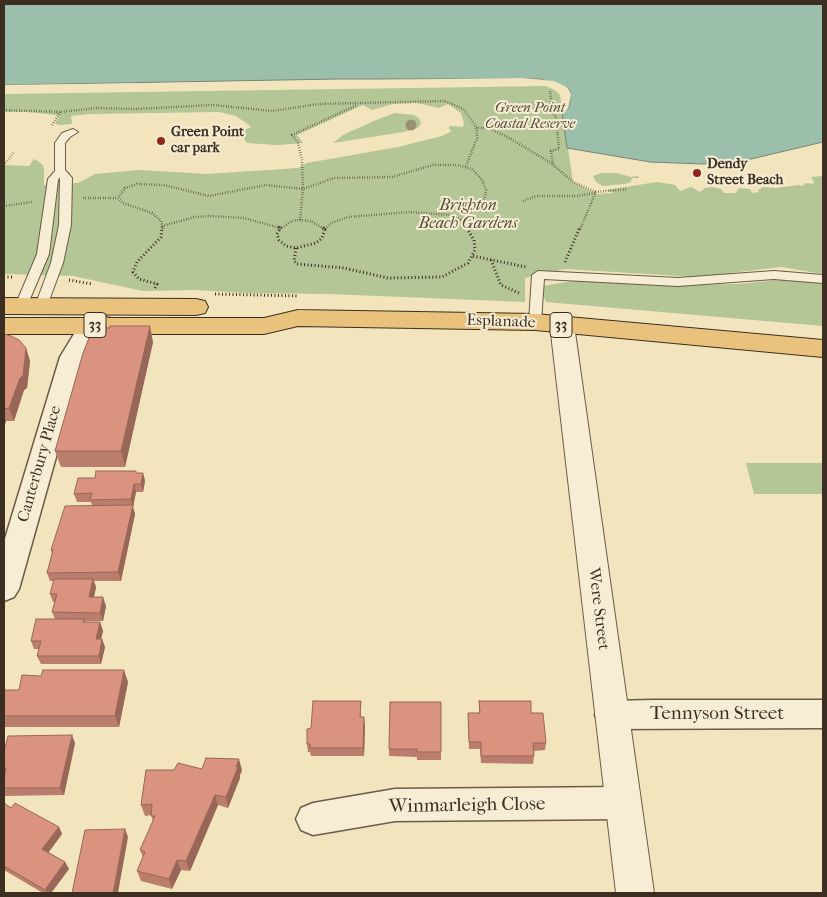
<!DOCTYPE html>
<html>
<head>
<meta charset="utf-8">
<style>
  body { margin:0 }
  #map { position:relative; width:827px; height:897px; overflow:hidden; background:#f2e4bd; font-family:"IM FELL French Canon",serif }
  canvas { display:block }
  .frame { position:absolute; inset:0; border:5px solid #3c2f21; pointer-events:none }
</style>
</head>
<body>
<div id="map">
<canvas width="827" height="897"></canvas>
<div class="frame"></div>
</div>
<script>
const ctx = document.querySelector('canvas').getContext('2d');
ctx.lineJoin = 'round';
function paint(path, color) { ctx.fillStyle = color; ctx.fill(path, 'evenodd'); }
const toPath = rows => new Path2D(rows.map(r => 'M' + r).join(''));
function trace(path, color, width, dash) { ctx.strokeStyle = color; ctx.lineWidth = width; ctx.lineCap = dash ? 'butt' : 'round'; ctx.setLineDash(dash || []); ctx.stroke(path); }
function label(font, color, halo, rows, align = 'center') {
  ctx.font = font + ' "IM FELL French Canon",serif'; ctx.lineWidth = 4; ctx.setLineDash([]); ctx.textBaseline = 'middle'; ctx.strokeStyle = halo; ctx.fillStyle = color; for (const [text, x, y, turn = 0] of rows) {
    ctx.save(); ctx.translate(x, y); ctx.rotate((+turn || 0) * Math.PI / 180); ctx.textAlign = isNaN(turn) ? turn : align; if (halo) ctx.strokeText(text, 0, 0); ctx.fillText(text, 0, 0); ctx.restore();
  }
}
const green = toPath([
  [546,86,556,91,560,95,573,182,597,194,614,193,606,190,657,182,675,185,680,191,691,187,700,192,705,188,712,187,721,189,724,193,736,193,739,188,750,189,752,193,759,192,758,190,763,187,776,188,798,185,802,186,806,183,813,184,814,182,811,177,823,176,823,274,781,267,697,277,565,269,525,278,525,302,329,294,246,293,196,290,143,291,73,276,4,274,4,165,29,166,34,159,38,161,43,165,44,170,44,185,78,183,95,174,140,170,207,174,298,168,307,163,398,147,442,136,452,131,449,129,449,126,463,127,464,124,461,113,448,104,439,108,417,103,393,104,372,110,363,105,297,135,303,143,277,145,247,143,239,132,251,127,249,125,236,116,219,112,90,114,71,116,72,124,62,125,55,124,59,116,55,115,29,112,4,112,4,94],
  [395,113,414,115,419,118,421,123,418,128,403,132,333,143,343,135,376,120],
  [601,173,617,173,631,177,638,176,639,178,632,178,631,182,625,184,603,186,596,182,593,176],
  [789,279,823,283,823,326,546,302,542,292,543,286,578,280,660,285,738,284],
  [746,463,823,463,823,494,754,494]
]);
const water = toPath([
  [4,4,823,4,823,142,751,159,703,164,650,162,567,148,562,112,568,109,570,102,570,91,567,87,540,79,337,79,4,85,4,4]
]);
const pier = toPath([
  [522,78,554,81,567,87,571,94,568,109,562,112,562,110,566,107,568,101,568,95,566,89,553,84,522,80,4,87,4,85]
]);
const pathFar1 = toPath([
  [550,91,553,113,556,117,559,149,551,151,553,165],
  [4,110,60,112,97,108,136,109,213,105,272,111,319,104,445,101,463,109,475,125,477,131,477,138,466,166],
  [52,125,60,112],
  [476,128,489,128,511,139,551,163,573,182,596,192],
  [4,165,14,152],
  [83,198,118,198],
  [523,201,536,196,577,196,595,193],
  [4,206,32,202],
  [300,220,303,189,302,160,298,143,292,135,357,105],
  [162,226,195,217,209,216,244,218,280,228],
  [163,229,161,221,152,213,123,203,118,198,125,188,137,184,164,185,209,196,266,185,303,189,334,178,392,177,433,165,457,165,472,169,482,180,486,190,485,197,481,203,461,220],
  [280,229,292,221,300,220,311,221,324,229],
  [325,229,331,223,348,217,409,212,451,215,461,220,467,229],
  [580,229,596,192,628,189]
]);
const path = toPath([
  [278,227,280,228],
  [281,227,277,234,279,240,286,246,296,248,316,243,322,238,325,229,322,227],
  [325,229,327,227],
  [296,248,294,261,297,264,344,268,388,278,442,277,468,263,475,250,474,240,466,227],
  [473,256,526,267],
  [491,260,501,285,519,293],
  [565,262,580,227],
  [4,277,13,277],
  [69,280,92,284],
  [155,288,157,284,139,279,133,272,137,262,161,237,162,227],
  [215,294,299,296]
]);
const service = toPath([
  [73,129,78,132,70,137,65,143,65,170,72,178,71,225,63,263,47,306,45,309,37,309,35,306,51,263,59,225,60,177,58,180,49,254,27,306,25,309,17,309,15,306,37,254,48,179,55,171,55,143,62,133,73,129],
  [538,271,678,278,774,271,823,275,823,283,774,279,678,286,544,279,541,322,535,326,529,322,532,275,538,271]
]);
const minor = toPath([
  [105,317,113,319,117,325,113,331,91,345,84,357,19,589,14,597,4,601,4,542,60,357,74,334,97,319,105,317],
  [653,700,823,700,823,728,611,729,600,725,595,715,600,705,611,701,653,700],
  [622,787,634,792,639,803,634,814,622,819,395,821,313,835,301,830,296,819,301,808,313,803,395,789,622,787]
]);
const tertiary = toPath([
  [562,317,571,319,574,325,654,893,616,893,550,325,553,319,562,317]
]);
const primary = toPath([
  [4,298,196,299,205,301,208,307,205,313,196,315,4,314,4,298],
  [298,310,535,314,823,340,823,357,535,330,298,326,264,334,4,334,4,318,264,318,298,310]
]);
const trees = [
  [411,125]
];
const wall = toPath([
  [107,328,153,342,125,467,61,467,55,451,89,337,88,333],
  [4,334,26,348,30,361,27,388,24,390,14,421,6,421,4,428],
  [137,473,143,473,145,481,143,492,136,492,133,507,135,514,121,581,94,581,96,587,94,597,106,606,103,621,85,621,86,622,100,622,103,631,101,639,102,639,105,647,101,664,41,664,37,656,39,649,34,649,31,641,55,619,52,612,55,602,53,602,50,594,54,581,50,581,47,573,52,554,51,550,92,506,91,502,77,502,74,494,95,478],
  [128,682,119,727,4,727,4,690,19,690],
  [361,701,361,717,365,725,364,756,311,756,310,752,308,752,307,744,311,728],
  [479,701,531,713,546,743,545,750,534,751,534,756,533,764,481,763,480,749,469,749,468,713,479,713],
  [390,702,441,752,441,760,417,760,417,757,389,756],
  [75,743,64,795,5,796,4,793,4,752],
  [202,769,242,770,240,775,240,778,228,808,218,805,190,871,181,870,172,889,141,881,137,871,143,857,140,850,153,821,151,815,145,816,141,805,174,770],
  [4,803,11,808,59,827,62,834,48,852,65,862,69,869,51,893,43,893,4,870]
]);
const shadedWall = toPath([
  [150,326,153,342,125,467,121,451],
  [26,348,30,361,27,388,24,390,14,421,9,408],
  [4,416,6,421,4,428],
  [143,473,145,481,143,492,141,484],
  [134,484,136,492,133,507,135,514,121,581,118,572,132,506,131,499],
  [93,579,96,587,92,605,89,597],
  [103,597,106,606,103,621,100,613],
  [100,622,103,631,99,647,96,639],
  [102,639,105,647,101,664,99,656],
  [124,670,128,682,119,727,115,716],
  [364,717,365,725,364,756,363,748],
  [72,735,75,743,64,795,60,788],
  [239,759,242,770,240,775,240,778,228,808,226,797],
  [215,795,218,805,190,871,186,861],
  [59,827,62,834,46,856,42,849],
  [125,829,128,837,118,893,113,893],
  [177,860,181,870,172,889,169,879],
  [65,862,69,869,51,893,47,893,45,890]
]);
const building = toPath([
  [103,324,107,328,110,328,110,326,150,326,121,451,55,451,83,353,89,338,92,337,88,333,103,324],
  [4,334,11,336,19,340,26,348,23,376,20,378,9,408,4,409,4,334],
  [96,471,136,471,136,473,143,473,141,484,134,484,131,499,90,500,92,493,74,494,78,478,95,478,96,471],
  [133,505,118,572,47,573,53,550,51,550,65,506,133,505],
  [54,579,93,579,89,597,103,597,100,613,52,612,57,594,50,594,54,579],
  [36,619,85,619,83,622,100,622,96,639,102,639,99,656,37,656,41,641,31,641,36,619],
  [43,670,124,670,115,716,4,716,4,690,19,690,22,675,41,676,43,670],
  [313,701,361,701,360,717,364,717,363,748,310,748,310,744,307,744,307,729,311,728,313,701],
  [479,701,531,701,531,713,543,713,546,743,533,743,534,756,481,756,481,742,469,742,468,713,480,713,479,701],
  [390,702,441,702,441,752,417,752,417,749,389,749,390,702],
  [72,735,60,788,4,788,4,778,6,768,4,768,4,752,8,736,72,735],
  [206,758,239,759,236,767,238,767,226,797,215,795,186,861,177,860,169,879,137,871,145,852,140,850,155,816,151,816,152,804,141,805,146,770,174,770,178,763,202,769,206,758],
  [4,803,11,808,15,803,59,827,42,849,65,862,45,890,4,866,4,803],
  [125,829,113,893,72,893,85,830,125,829]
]);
const markers = [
  [161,141,5,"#8f2418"],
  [697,173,5,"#8f2418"]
];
const farParknames = [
  ["Green Point",530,109],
  ["Coastal Reserve",530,125]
];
const farPoinames = [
  ["Green Point",171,133],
  ["car park",171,149],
  ["Dendy",707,165],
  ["Street Beach",707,181]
];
const shields = [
  [95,325,22],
  [561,325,22]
];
const shieldNames = [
  ["33",95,325],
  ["33",561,325]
];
const parkNames = [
  ["Brighton",468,206],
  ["Beach Gardens",468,224]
];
const streetNames = [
  ["Esplanade",501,322,2],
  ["Canterbury Place",40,464,-74],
  ["Were Street",598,609,83]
];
const nearStreetnames = [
  ["Tennyson Street",717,714],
  ["Winmarleigh Close",467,806,-1]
];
paint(green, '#b4c596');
paint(water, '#9cbfac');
trace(water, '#768574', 1);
paint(pier, '#f2e4bd');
trace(service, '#6a5c48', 2);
trace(minor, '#6a5c48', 3);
trace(tertiary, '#6a5c48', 2);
trace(primary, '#3c2f21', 2);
trace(pathFar1, '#3c2f21', 2.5, [0.5, 2]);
trace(path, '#3c2f21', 3, [1, 2.5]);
paint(service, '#f7edd4');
paint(minor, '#f7edd4');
paint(tertiary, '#f7edd4');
paint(primary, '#e9c27e');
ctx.fillStyle = '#9b9174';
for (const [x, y] of trees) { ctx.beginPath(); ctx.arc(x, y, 5.5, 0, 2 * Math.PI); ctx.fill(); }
paint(wall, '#bb7e6c');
paint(shadedWall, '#986758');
paint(building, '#d9937e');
trace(building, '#986758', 1);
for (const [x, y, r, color] of markers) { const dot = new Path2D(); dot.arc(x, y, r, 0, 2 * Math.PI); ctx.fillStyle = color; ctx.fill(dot); trace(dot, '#f7edd4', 2); }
label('italic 14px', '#544d38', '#f7edd4', farParknames);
label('bold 14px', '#3c2f21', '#f7edd4', farPoinames, 'left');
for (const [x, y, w] of shields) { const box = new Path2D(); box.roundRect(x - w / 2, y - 12.5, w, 25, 4); ctx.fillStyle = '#f7edd4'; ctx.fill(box); trace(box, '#3c2f21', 1); }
label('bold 15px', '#3c2f21', null, shieldNames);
label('italic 16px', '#544d38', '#f7edd4', parkNames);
label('16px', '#3c2f21', '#f7edd4', streetNames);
label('19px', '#3c2f21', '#f7edd4', nearStreetnames);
</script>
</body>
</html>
